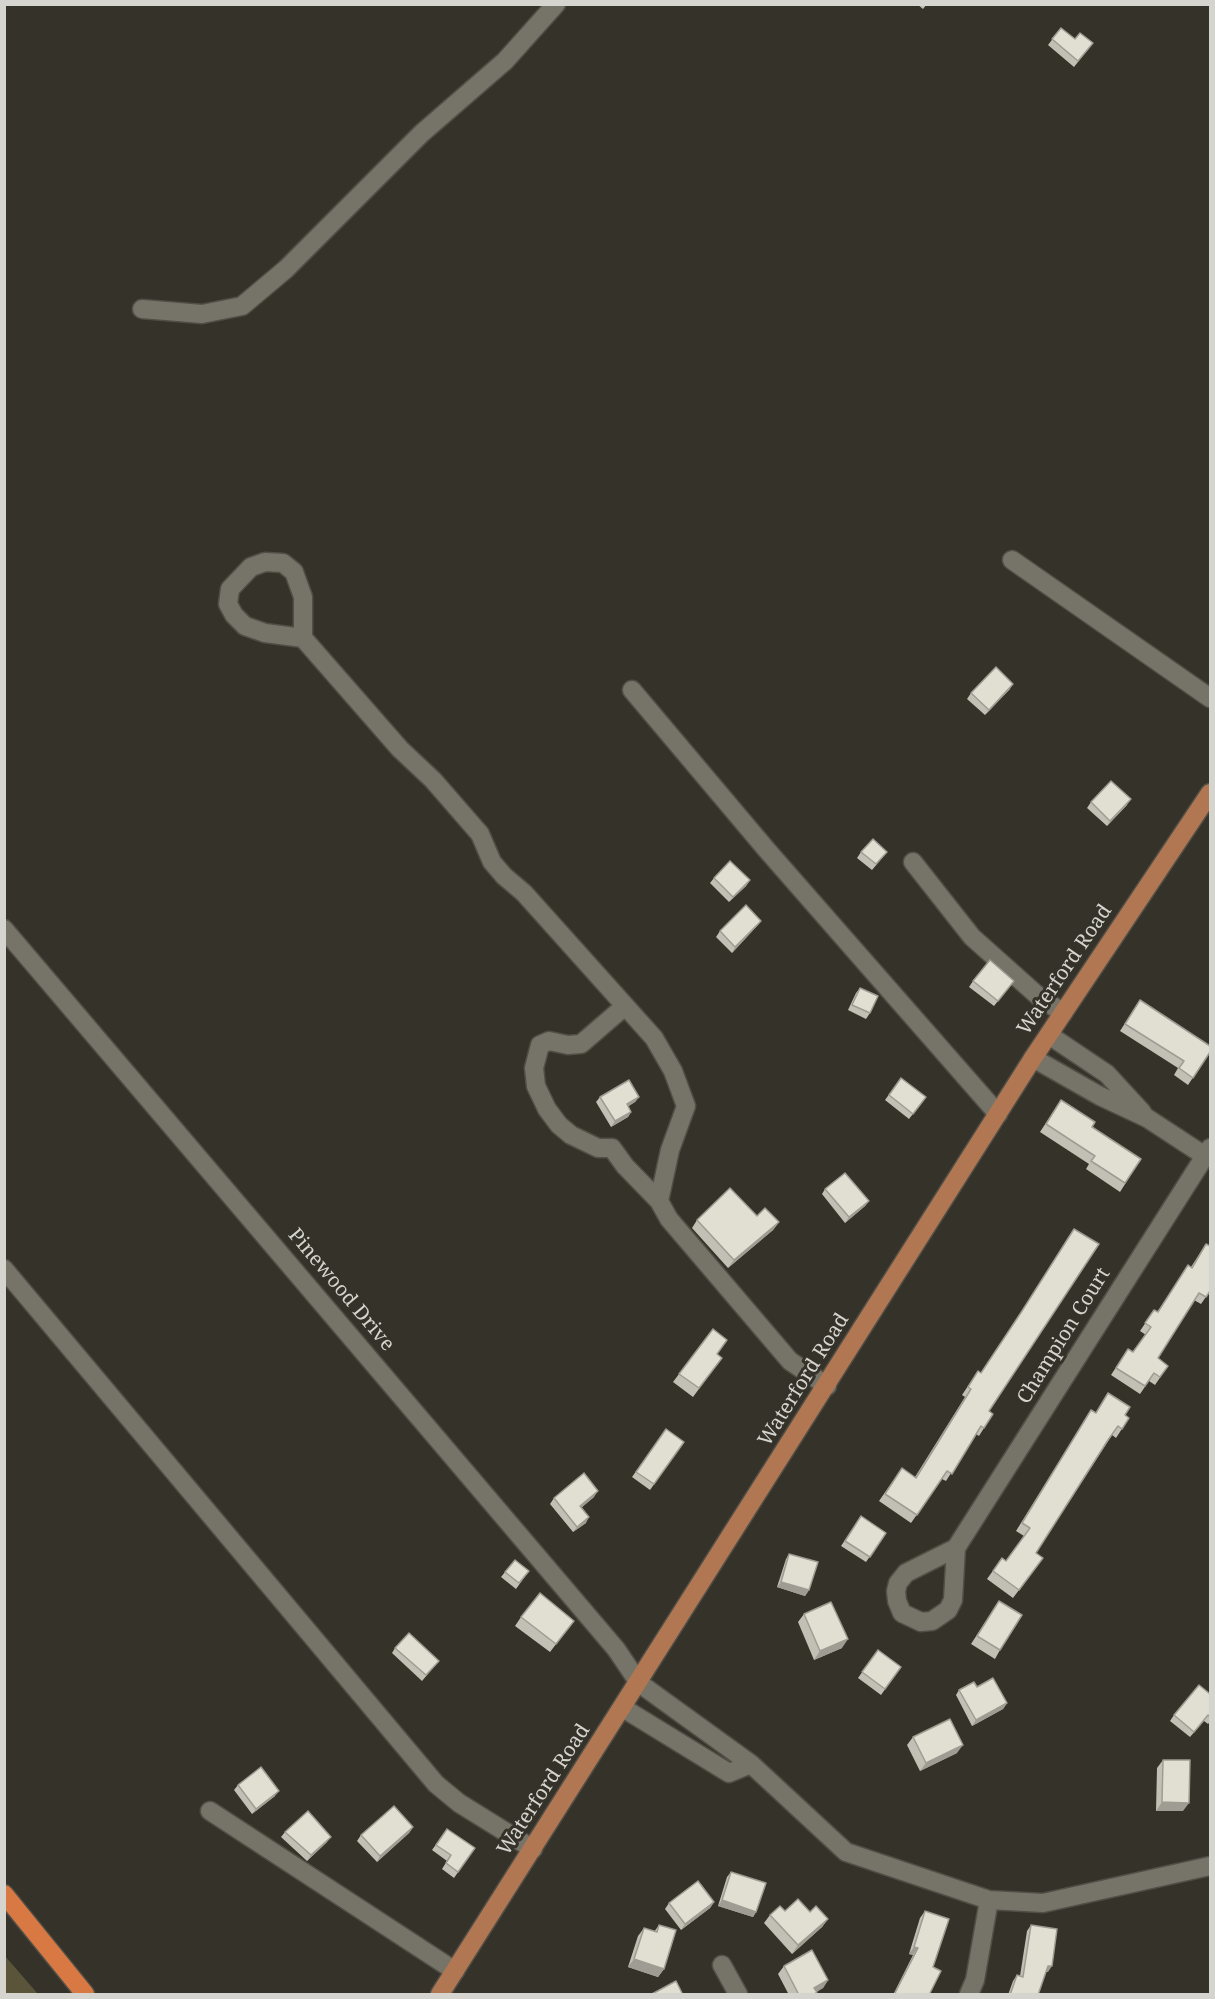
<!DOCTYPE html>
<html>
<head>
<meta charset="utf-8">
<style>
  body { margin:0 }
  #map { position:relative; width:1215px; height:1999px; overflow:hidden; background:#343229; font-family:"Noto Serif",serif }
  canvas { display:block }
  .frame { position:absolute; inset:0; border:6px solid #d5d4ce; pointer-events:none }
</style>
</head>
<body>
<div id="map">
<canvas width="1215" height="1999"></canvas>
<div class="frame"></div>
</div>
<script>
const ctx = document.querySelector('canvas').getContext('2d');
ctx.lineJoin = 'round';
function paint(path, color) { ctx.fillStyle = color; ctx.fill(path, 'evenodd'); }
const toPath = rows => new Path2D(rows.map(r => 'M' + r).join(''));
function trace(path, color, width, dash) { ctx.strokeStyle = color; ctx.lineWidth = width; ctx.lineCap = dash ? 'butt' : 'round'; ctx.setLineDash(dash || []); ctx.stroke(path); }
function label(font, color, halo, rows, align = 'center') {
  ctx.font = font + ' "Noto Serif",serif'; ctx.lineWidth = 6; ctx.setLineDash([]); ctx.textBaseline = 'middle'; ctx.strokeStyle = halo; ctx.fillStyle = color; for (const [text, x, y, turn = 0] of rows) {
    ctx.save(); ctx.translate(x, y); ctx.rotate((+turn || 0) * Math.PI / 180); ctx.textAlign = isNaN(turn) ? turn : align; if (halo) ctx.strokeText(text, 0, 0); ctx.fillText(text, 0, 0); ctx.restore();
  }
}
const green = toPath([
  [4,1956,5,1956,38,1994,5,1994]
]);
const minor = toPath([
  [142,309,202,314,242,306,286,269,422,133,505,61,556,4],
  [1012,560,1210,698],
  [303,638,265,633,245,626,234,615,228,604,230,589,251,567,265,562,283,563,294,572,303,597,303,638,400,749,433,780,480,834,492,862,504,876,524,893,654,1038,673,1071,686,1106,670,1150,659,1201,669,1219,790,1361,827,1386],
  [632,690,766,849,998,1114],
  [913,862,972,937,1037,995,1063,1013],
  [4,929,616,1649,639,1683,751,1764,846,1852,989,1900,1043,1903,1210,1866],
  [625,1006,581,1044,568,1045,549,1041,540,1045,534,1068,536,1086,547,1109,559,1125,571,1135,598,1148,612,1148,625,1166,659,1201],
  [1049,1035,1107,1074,1142,1112],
  [1033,1058,1100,1096,1147,1118,1205,1156],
  [4,1269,436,1784,459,1803,533,1849],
  [956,1548,906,1573,898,1583,896,1591,897,1601,902,1613,921,1622,932,1621,948,1610,953,1600,956,1548,1210,1148],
  [623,1708,729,1773,751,1764],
  [210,1811,455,1971],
  [722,1965,738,1994],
  [969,1994,975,1980,989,1900]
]);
const major = toPath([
  [440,1994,1033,1058,1210,793]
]);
const highway = toPath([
  [4,1894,85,1994]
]);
const wall = toPath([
  [917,4,927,4,923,9],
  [1061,28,1075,39,1093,43,1074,67,1048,45],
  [1010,689,985,715,967,699,971,693],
  [1091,802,1127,805,1107,826,1087,808],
  [861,852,883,857,872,870,857,858],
  [714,878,750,880,746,886,729,902,710,883],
  [761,921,757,926,732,953,716,937,720,931],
  [973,981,1010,986,994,1006,969,987],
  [860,988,870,1013,866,1019,848,1010,856,993],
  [1140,1000,1210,1052,1188,1085,1174,1075,1178,1068,1120,1031],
  [901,1078,926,1097,909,1119,885,1100],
  [600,1097,639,1097,635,1102,628,1106,631,1112,628,1117,611,1127,596,1102],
  [1061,1100,1092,1127,1141,1159,1120,1192,1086,1169,1089,1164,1040,1132],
  [825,1189,869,1201,865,1206,845,1223,822,1194],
  [697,1220,779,1222,773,1230,728,1268,692,1228],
  [1074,1229,989,1411,984,1428,979,1436,976,1434,946,1481,942,1479,911,1523,879,1501,902,1468,915,1477,965,1397,962,1395,978,1371,981,1373,1017,1319],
  [1206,1244,1210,1291,1201,1304,1194,1300,1158,1358,1168,1366,1155,1385,1149,1381,1140,1394,1111,1375,1128,1349,1133,1352,1146,1335,1140,1331,1154,1310,1157,1312,1191,1267],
  [717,1354,722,1358,693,1397,673,1382,679,1374],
  [1091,1410,1095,1413,1125,1415,1129,1418,1116,1438,1112,1435,1036,1553,1037,1566,1013,1598,987,1579,1002,1558,1006,1561,1024,1536,1016,1531],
  [666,1429,684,1442,650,1490,632,1477],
  [594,1497,582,1507,586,1523,573,1532,550,1504,554,1498],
  [861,1516,886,1533,866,1562,841,1546],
  [789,1554,809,1590,805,1596,777,1587,786,1559],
  [529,1571,516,1589,501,1577,505,1572],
  [999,1601,1000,1650,995,1659,971,1644],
  [804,1614,842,1648,814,1660,798,1622],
  [521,1617,574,1621,550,1652,515,1626],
  [395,1648,439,1661,422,1681,392,1653],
  [878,1650,901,1667,881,1695,858,1678],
  [977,1687,1007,1703,1003,1709,972,1726,956,1695,959,1690],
  [1210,1694,1210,1722,1208,1724,1204,1721,1190,1737,1170,1721,1174,1715],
  [913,1737,957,1753,920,1771,907,1745],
  [1163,1760,1183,1811,1156,1811,1157,1768],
  [238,1785,275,1796,252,1814,234,1790],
  [413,1827,409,1833,377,1862,357,1841,361,1835],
  [447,1829,475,1848,454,1878,442,1869,447,1861,432,1850],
  [285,1832,327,1842,307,1861,281,1837],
  [731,1872,756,1912,753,1917,718,1906,727,1877],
  [714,1902,710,1908,681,1930,665,1909,669,1903],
  [785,1911,810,1912,828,1919,822,1927,792,1954,764,1923,770,1915],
  [925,1911,933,1967,929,1995,893,1995,913,1955,909,1954,920,1918],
  [659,1925,664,1969,658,1977,628,1967,638,1936,644,1928,654,1932],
  [1031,1925,1048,1972,1046,1972,1038,1995,1008,1995,1013,1981,1017,1975,1020,1976,1027,1931],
  [784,1966,828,1980,823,1988,816,1992,816,1995,789,1995,778,1974]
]);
const shadedWall = toPath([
  [1013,684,1010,689,985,715,989,710],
  [1131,799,1127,805,1107,826,1110,821],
  [750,880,746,886,729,902,733,897],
  [761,921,757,926,732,953,735,947],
  [639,1097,635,1102,623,1110,627,1104],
  [631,1112,628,1117,611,1127,615,1121],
  [869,1201,865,1206,845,1223,849,1217],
  [779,1222,773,1230,728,1268,734,1260],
  [598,1491,594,1497,576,1512,580,1506],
  [589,1517,586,1523,573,1532,577,1527],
  [781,1582,809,1590,805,1596,777,1587],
  [848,1639,842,1648,814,1660,820,1651],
  [1007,1703,1003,1709,972,1726,976,1720],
  [963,1745,957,1753,920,1771,926,1763],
  [279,1791,275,1796,252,1814,256,1809],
  [1162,1802,1189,1803,1183,1811,1156,1811],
  [413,1827,409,1833,377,1862,380,1856],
  [331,1837,327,1842,307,1861,311,1855],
  [722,1900,756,1912,753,1917,718,1906],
  [714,1902,710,1908,681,1930,685,1924],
  [828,1919,822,1927,792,1954,798,1945],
  [914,1947,918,1948,913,1955,909,1954],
  [634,1959,664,1969,658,1977,628,1967],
  [1048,1966,1052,1966,1048,1972,1044,1971],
  [828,1980,823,1988,811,1995,814,1988]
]);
const building = toPath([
  [1061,28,1075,39,1080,33,1093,43,1078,61,1052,39,1061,28],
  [996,667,1013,684,989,710,971,693,996,667],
  [1111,781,1131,799,1110,821,1091,802,1111,781],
  [873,839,887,852,876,864,861,852,873,839],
  [730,861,750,880,733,897,714,878,730,861],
  [746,905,761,921,735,947,720,931,746,905],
  [990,960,1014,981,998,1001,973,981,990,960],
  [860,988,878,996,870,1013,852,1005,860,988],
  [1140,1000,1210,1046,1210,1052,1193,1078,1179,1068,1184,1061,1125,1024,1140,1000],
  [901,1078,926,1097,913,1114,889,1095,901,1078],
  [629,1080,639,1097,627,1104,631,1112,615,1121,600,1097,629,1080],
  [1061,1100,1095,1122,1092,1127,1141,1159,1125,1183,1091,1161,1095,1156,1046,1124,1061,1100],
  [845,1173,869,1201,849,1217,825,1189,845,1173],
  [730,1188,757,1216,765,1208,779,1222,734,1260,697,1220,730,1188],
  [1074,1229,1099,1244,989,1411,993,1414,984,1428,981,1426,952,1474,947,1471,917,1515,885,1494,902,1468,916,1478,971,1389,968,1387,978,1371,981,1373,1022,1311,1074,1229],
  [1206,1244,1210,1246,1210,1291,1206,1297,1199,1293,1158,1358,1168,1366,1160,1377,1154,1373,1145,1386,1116,1368,1128,1349,1133,1352,1151,1327,1145,1323,1154,1310,1158,1312,1188,1265,1192,1268,1206,1244],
  [713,1329,727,1340,717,1354,722,1358,699,1388,679,1374,713,1329],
  [1108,1393,1130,1407,1125,1415,1129,1418,1122,1429,1118,1426,1108,1440,1036,1553,1043,1558,1019,1590,993,1571,1002,1558,1006,1561,1030,1528,1022,1523,1091,1410,1096,1413,1108,1393],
  [666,1429,684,1442,654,1484,636,1472,666,1429],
  [584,1473,598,1491,580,1506,589,1517,577,1527,554,1498,584,1473],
  [861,1516,886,1533,870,1557,845,1541,861,1516],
  [789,1554,818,1562,809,1590,781,1582,789,1554],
  [515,1560,529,1571,519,1583,505,1572,515,1560],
  [540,1593,574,1621,556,1644,521,1617,540,1593],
  [999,1601,1022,1615,1000,1650,977,1636,999,1601],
  [831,1602,848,1639,820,1651,804,1614,831,1602],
  [409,1633,439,1661,426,1675,395,1648,409,1633],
  [878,1650,901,1667,885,1689,862,1672,878,1650],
  [993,1678,1007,1703,976,1720,959,1690,974,1682,977,1687,993,1678],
  [1199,1685,1210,1694,1210,1717,1208,1715,1194,1732,1174,1715,1199,1685],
  [950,1719,963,1745,926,1763,913,1737,950,1719],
  [1163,1760,1190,1760,1189,1803,1162,1802,1163,1760],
  [261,1767,279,1791,256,1809,238,1785,261,1767],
  [394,1806,413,1827,380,1856,361,1835,394,1806],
  [308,1811,331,1837,311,1855,285,1832,308,1811],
  [447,1829,475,1848,458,1872,446,1863,451,1855,436,1845,447,1829],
  [731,1872,766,1883,756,1912,722,1900,731,1872],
  [698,1881,714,1902,685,1924,669,1903,698,1881],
  [798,1899,810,1912,816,1906,828,1919,798,1945,770,1915,780,1906,785,1911,798,1899],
  [925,1911,949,1919,933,1967,941,1971,929,1995,899,1995,895,1993,918,1948,914,1947,925,1911],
  [659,1925,676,1930,664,1969,634,1959,644,1928,657,1932,659,1925],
  [1031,1925,1057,1929,1052,1966,1048,1966,1038,1995,1010,1995,1017,1975,1023,1977,1031,1925],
  [812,1950,828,1980,814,1988,817,1992,813,1995,799,1995,784,1966,812,1950],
  [676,1981,683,1995,652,1995,652,1994,676,1981]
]);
const streetNames = [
  ["Waterford Road",1065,970,-56],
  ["Pinewood Drive",341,1290,50],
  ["Champion Court",1064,1336,-58],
  ["Waterford Road",804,1380,-58],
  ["Waterford Road",544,1790,-57]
];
paint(green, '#59543a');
trace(minor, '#504e46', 21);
trace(major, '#504e46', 21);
trace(highway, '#504e46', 21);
trace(minor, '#767469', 18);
trace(major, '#b17752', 18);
trace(highway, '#d87943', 18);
paint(wall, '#c2c0b5');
paint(shadedWall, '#9e9c93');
paint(building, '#e1dfd2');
trace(building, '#9e9c93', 1.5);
label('20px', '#d5d4ce', '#343229', streetNames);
</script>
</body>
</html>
